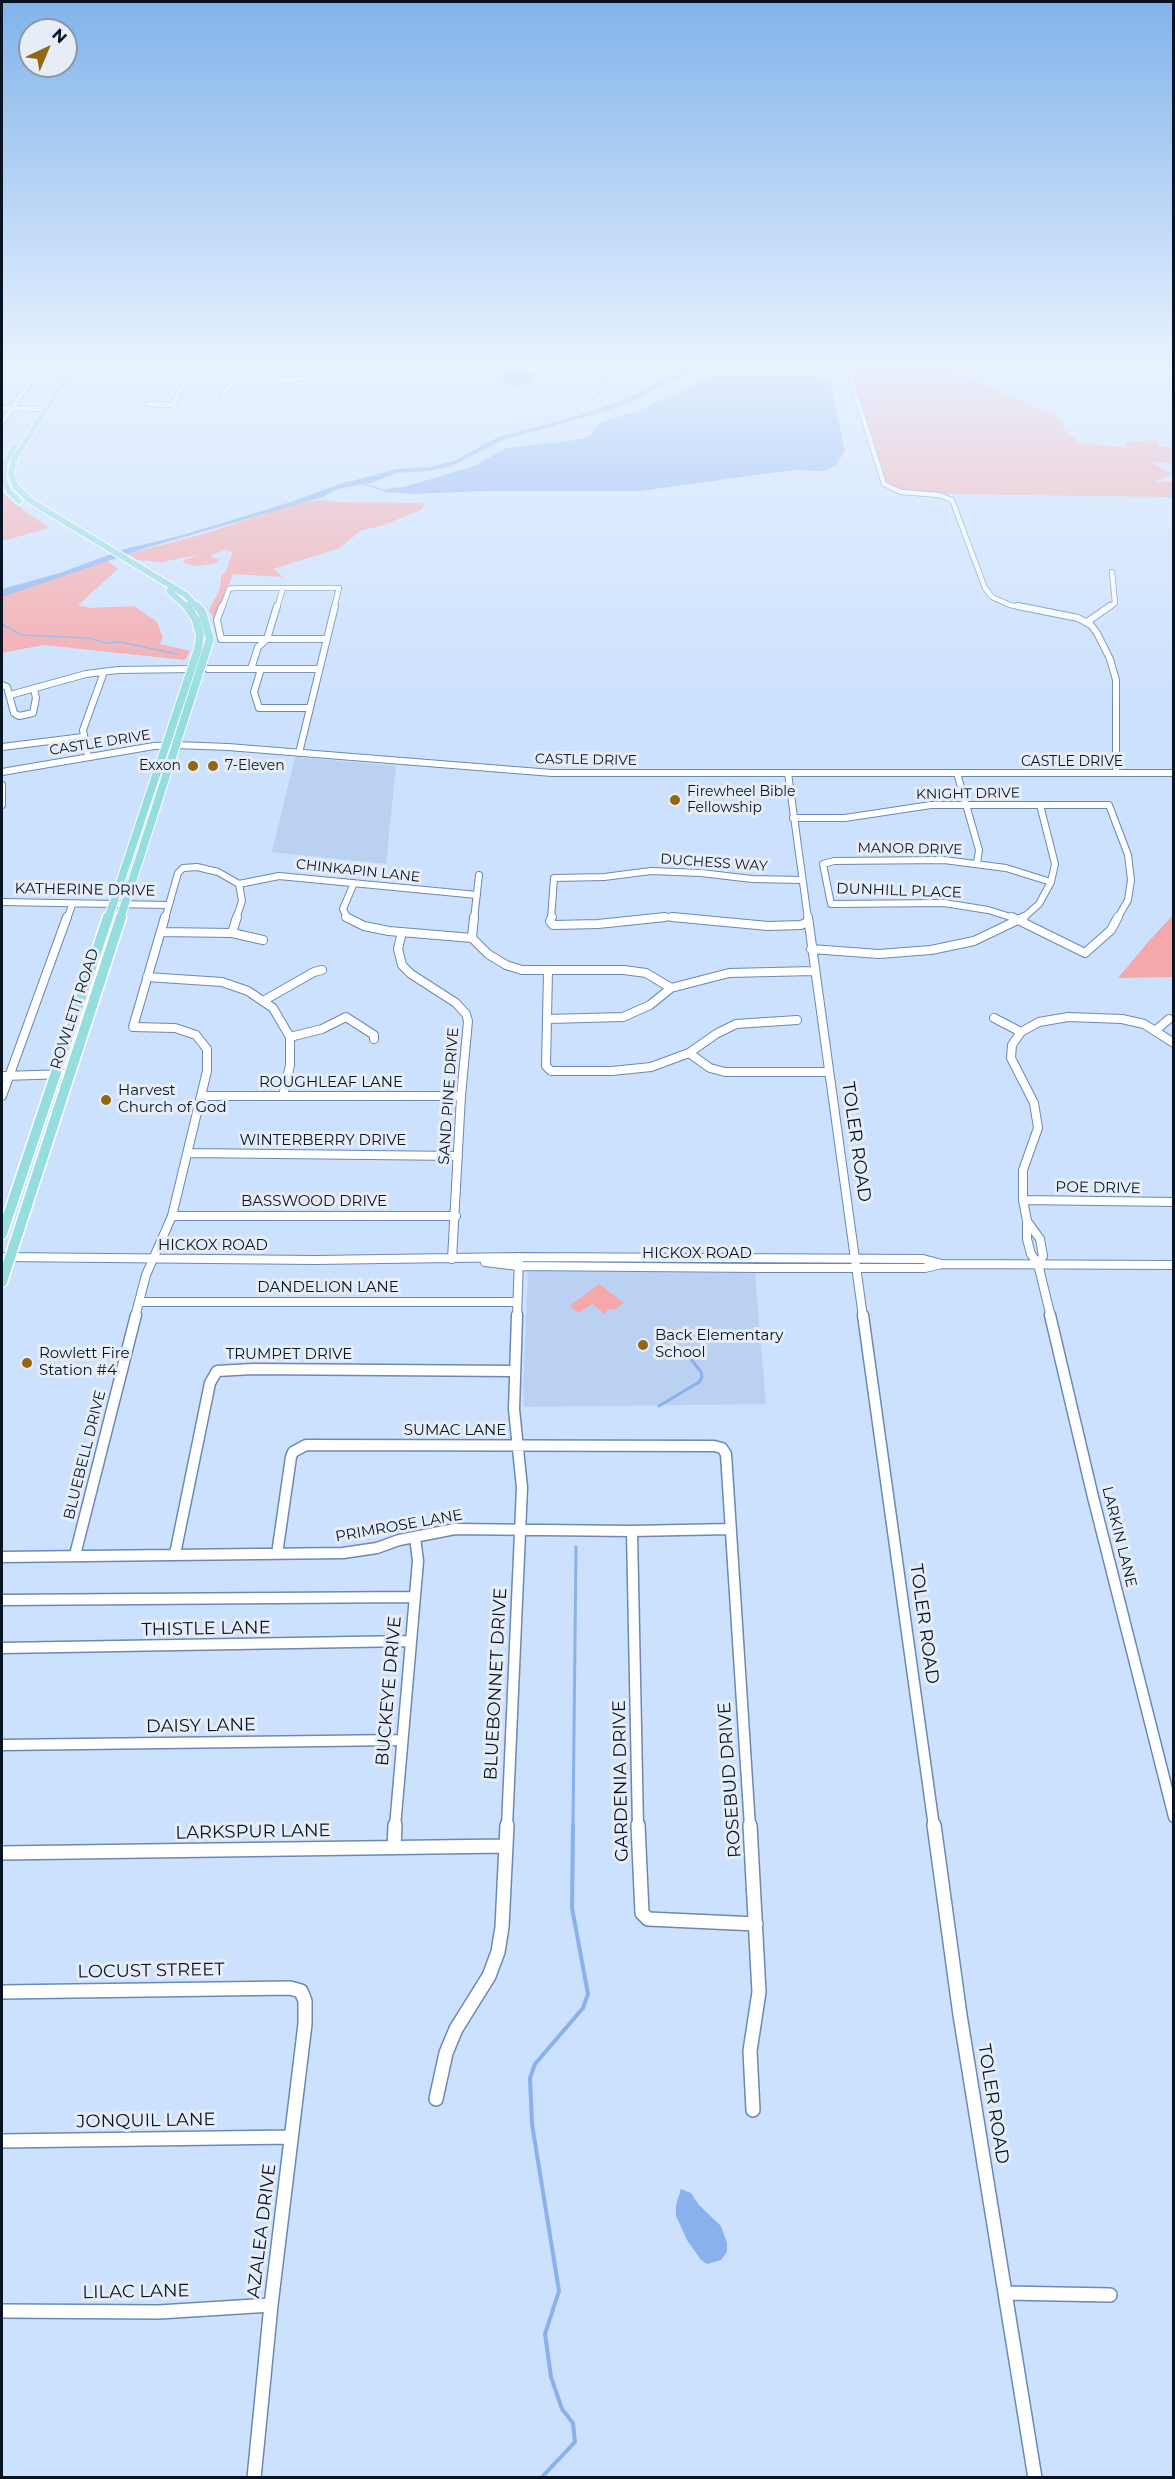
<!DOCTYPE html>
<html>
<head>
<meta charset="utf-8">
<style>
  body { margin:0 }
  #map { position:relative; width:1175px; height:2479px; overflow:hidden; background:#cce1fe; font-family:Montserrat,sans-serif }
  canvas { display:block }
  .frame { position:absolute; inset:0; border:3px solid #081324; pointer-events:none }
  .north { position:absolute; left:18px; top:18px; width:60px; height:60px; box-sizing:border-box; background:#e6edf7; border:2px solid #8d96a3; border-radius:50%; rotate:44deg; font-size:16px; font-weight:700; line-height:24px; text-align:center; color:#081324 }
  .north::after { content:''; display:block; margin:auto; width:21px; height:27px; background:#936712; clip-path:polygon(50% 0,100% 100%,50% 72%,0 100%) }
</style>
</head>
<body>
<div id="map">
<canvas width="1175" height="2479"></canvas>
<div class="frame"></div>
<div class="north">N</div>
</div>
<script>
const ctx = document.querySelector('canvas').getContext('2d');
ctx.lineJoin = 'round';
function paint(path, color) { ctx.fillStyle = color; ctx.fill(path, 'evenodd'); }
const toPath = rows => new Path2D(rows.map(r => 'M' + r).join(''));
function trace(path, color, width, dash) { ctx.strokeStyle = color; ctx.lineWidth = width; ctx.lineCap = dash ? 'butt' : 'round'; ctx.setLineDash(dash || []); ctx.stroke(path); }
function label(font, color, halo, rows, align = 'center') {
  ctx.font = font + ' Montserrat,sans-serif'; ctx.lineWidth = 6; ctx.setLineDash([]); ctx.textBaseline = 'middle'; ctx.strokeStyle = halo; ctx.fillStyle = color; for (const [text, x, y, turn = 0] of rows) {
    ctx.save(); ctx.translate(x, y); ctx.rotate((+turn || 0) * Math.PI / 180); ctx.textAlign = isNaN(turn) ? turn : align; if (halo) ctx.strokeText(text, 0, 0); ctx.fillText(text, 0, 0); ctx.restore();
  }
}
const built = toPath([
  [295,757,396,766,386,864,272,852],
  [530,1271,755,1273,766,1404,524,1407,523,1386,528,1273]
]);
const green = toPath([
  [853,367,937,367,979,381,1059,418,1067,433,1080,443,1124,447,1127,442,1156,440,1160,442,1158,444,1160,447,1173,447,1173,463,1152,462,1172,475,1153,482,1173,481,1173,497,940,494,902,491,884,480,851,370],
  [2,492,15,504,49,528,2,541],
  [319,500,337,502,421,503,425,505,421,510,384,525,360,531,340,548,273,569,283,577,233,574,214,619,209,610,219,591,222,574,225,573,233,552,225,550,211,555,212,558,220,559,216,563,198,566,189,565,182,561,201,554,162,562,138,560,128,554,203,534,295,504],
  [107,560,118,569,78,605,91,608,134,606,157,622,163,637,160,644,190,651,185,660,43,645,2,653,2,593],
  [1173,915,1173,977,1118,978,1149,941],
  [599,1284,624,1303,616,1309,609,1309,605,1314,592,1304,579,1313,570,1306]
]);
const water = toPath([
  [699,364,708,364,656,388,641,398,609,410,506,439,452,466,429,471,397,473,371,483,340,488,320,498,149,547,2,597,2,589,60,573,125,549,183,535,288,503,340,484,397,469,430,467,454,461,498,437,578,416,620,401],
  [518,371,539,375,534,377,531,383,514,387,495,381,499,375],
  [716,374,809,375,830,381,845,451,836,465,824,471,793,470,640,491,485,491,413,494,385,492,385,490,391,488,404,487,474,466,506,448,583,439,590,436,601,422,637,411],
  [681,2189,691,2193,699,2205,721,2226,727,2243,727,2252,721,2260,707,2264,701,2260,687,2240,676,2216,676,2205]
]);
const streamFar2 = toPath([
  [592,400,603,390,608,380],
  [364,484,386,491],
  [2,624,21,635,89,638,105,643,120,642,177,654]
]);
const streamFar1 = toPath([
  [659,1406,699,1382,702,1377,701,1372,691,1359],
  [573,1827,576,1547]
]);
const stream = toPath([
  [541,2478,575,2442,573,2423,562,2409,551,2377,545,2334,559,2291,532,2124,530,2078,535,2064,583,2008,588,1994,572,1908,573,1825]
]);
const minorFar4 = toPath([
  [289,364,280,380,300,379,356,367,425,364],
  [855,364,849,373,884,484,901,492,939,495,952,500,985,588,992,597,1010,605,1025,608],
  [1129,364,1174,376],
  [192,374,234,377],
  [223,395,245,364],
  [148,404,173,405],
  [2,408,47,409],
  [176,409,173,405,179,391,200,364],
  [2,423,34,376,46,364],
  [222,608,229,589,234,588,339,588,334,608],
  [277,608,283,588],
  [1108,608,1115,603,1112,572]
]);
const minorFar3 = toPath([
  [222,606,217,620,221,639,325,639],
  [1018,606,1078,618,1091,625,1097,633,1110,659,1116,680,1116,773],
  [1087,622,1110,606],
  [208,669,319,669],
  [251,669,258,647,267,639,277,606],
  [261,669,254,692,259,708,310,708],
  [2,685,7,687,14,713,19,716,33,713,36,698,34,689],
  [10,695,86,674,118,670,192,669],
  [2,747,83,737],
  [299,753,335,606],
  [88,757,83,730,104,672],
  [2,772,154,746,176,745,228,747,552,773,1174,773],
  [788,773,808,919],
  [957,773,979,850,977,863],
  [2,785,2,805],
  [793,818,845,818,931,805,1109,805,1128,855,1131,880,1128,900,1117,919],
  [239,884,279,876,477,895],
  [2,902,169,905],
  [67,919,72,905],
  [165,919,178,873,183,868,197,867,218,872,239,884,242,901,236,919],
  [348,919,343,909,354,883],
  [474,919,479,875],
  [551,919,554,878,604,877,651,871,701,873,752,879,802,880],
  [650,919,668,917,688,919],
  [1017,919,988,910,944,903,831,904,823,864,834,861,944,860,1006,868,1051,882],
  [1022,919,1039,904,1051,882,1055,864,1040,805]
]);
const minorFar2 = toPath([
  [346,917,364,926,389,931,472,938],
  [474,917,472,938,488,954,506,965,522,970,624,970,646,973,671,988],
  [552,917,550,921,553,925,598,924,665,917],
  [672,917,768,926,801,925,807,922],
  [808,917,863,1317],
  [1012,917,1085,953,1111,930,1118,917],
  [162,932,232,933,263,940],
  [402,932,398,949,402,965,411,974,456,1003,466,1014,468,1021,461,1096,452,1259],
  [232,933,237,917],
  [811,949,879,954,931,950,974,941,1024,917],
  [548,971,546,1066,551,1071,612,1071,651,1067,689,1053,716,1034,736,1024,797,1020],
  [147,977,222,982,248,991,273,1008,290,1037,290,1065,283,1096],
  [263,1001,314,972,322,970],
  [994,1018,1021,1032],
  [547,1019,623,1017,650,1005,671,988,729,973,814,971],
  [1156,1030,1169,1019],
  [290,1037,322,1029,346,1017,374,1035,374,1039],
  [689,1053,710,1068,725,1072,828,1072],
  [2,1076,70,1074],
  [2,1096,67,917],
  [201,1096,461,1096],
  [188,1153,458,1156],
  [1023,1200,1174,1202],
  [172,1216,456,1216],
  [1027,1221,1040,1239,1043,1256,1038,1264],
  [2,1257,315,1260,519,1257,923,1259,942,1264],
  [485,1262,518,1266,757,1268,925,1268,942,1264,1174,1265],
  [140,1302,517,1302],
  [135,1317,146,1275,172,1216,207,1071,207,1049,196,1035,175,1028,133,1027,165,917],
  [517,1317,519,1257],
  [1051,1317,1038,1264,1031,1254,1027,1239,1027,1221,1023,1200,1023,1170,1038,1128,1034,1103,1011,1058,1012,1045,1021,1032,1039,1022,1068,1017,1122,1019,1144,1024,1174,1043]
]);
const minorFar1 = toPath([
  [863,1315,934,1827],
  [1050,1315,1093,1497,1174,1817],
  [632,1531,638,1827],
  [175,1554,210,1383,217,1371,253,1369,514,1371],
  [277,1554,291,1457,293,1452,306,1445,714,1446,722,1448,726,1454,750,1827],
  [75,1555,136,1315],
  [2,1557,343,1553,377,1548,399,1540,455,1529,632,1531,730,1529],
  [2,1600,414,1597],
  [2,1648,410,1641],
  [2,1745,401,1740],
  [395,1827,418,1561,415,1537],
  [507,1827,522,1488,514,1409,517,1315]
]);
const minor = toPath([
  [638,1825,642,1913,648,1919,756,1924],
  [750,1825,759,1992,750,2051,753,2110],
  [934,1825,960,2015,1035,2478],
  [394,1848,395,1825],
  [2,1853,505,1846],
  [2,1992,290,1988,301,1991,305,2001,305,2024,271,2305,254,2478],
  [436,2099,446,2053,456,2029,489,1976,498,1952,502,1927,507,1825],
  [2,2141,291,2137],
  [1006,2293,1110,2295],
  [2,2311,159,2312,271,2305]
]);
const majorFar2 = toPath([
  [82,364,65,380,15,458,11,472,15,486,32,502,186,595,198,608],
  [14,447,5,463,3,479,9,491,19,501],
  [169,591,188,608]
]);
const majorFar1 = toPath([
  [108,919,198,649,200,636,196,620,187,606],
  [120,919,210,639,202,612,197,606]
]);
const major = toPath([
  [2,1234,108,917],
  [2,1282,121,917]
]);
const markers = [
  [193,766,6,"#936712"],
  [213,766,6,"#936712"],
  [675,800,6,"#936712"],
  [106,1100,6,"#936712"],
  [643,1345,6,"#936712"],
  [27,1363,6,"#936712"]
];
const farStreetnames = [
  ["CASTLE DRIVE",100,743,-9],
  ["CASTLE DRIVE",586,760,1],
  ["CASTLE DRIVE",1072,762],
  ["KNIGHT DRIVE",968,794,-1],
  ["MANOR DRIVE",910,849,1],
  ["DUCHESS WAY",714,863,4],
  ["CHINKAPIN LANE",358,871,6]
];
const farPoinames = [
  ["Exxon",181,766,"right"],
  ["7-Eleven",225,766],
  ["Firewheel Bible",687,792],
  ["Fellowship",687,808]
];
const streetNames = [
  ["KATHERINE DRIVE",85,890,1],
  ["DUNHILL PLACE",899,891,2],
  ["ROWLETT ROAD",75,1009,-72],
  ["ROUGHLEAF LANE",331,1083],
  ["SAND PINE DRIVE",449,1096,-86],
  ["WINTERBERRY DRIVE",323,1141],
  ["POE DRIVE",1098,1188,1],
  ["BASSWOOD DRIVE",314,1202],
  ["HICKOX ROAD",213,1246],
  ["HICKOX ROAD",697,1254],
  ["DANDELION LANE",328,1288],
  ["TRUMPET DRIVE",289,1355],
  ["SUMAC LANE",455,1431],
  ["BLUEBELL DRIVE",85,1455,-76],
  ["PRIMROSE LANE",399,1526,-10],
  ["LARKIN LANE",1119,1537,76]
];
const poiNames = [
  ["Harvest",118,1091],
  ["Church of God",118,1108],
  ["Back Elementary",655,1336],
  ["School",655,1353],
  ["Rowlett Fire",39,1354],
  ["Station #4",39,1371]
];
const nearStreetnames = [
  ["TOLER ROAD",856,1142,82],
  ["TOLER ROAD",924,1624,82],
  ["THISTLE LANE",206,1629,-1],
  ["BLUEBONNET DRIVE",496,1684,-87],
  ["BUCKEYE DRIVE",389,1691,-85],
  ["DAISY LANE",201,1726,-1],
  ["ROSEBUD DRIVE",730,1780,-94],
  ["GARDENIA DRIVE",621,1781,-91],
  ["LARKSPUR LANE",253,1832,-1],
  ["LOCUST STREET",151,1971,-1],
  ["TOLER ROAD",993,2104,81],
  ["JONQUIL LANE",146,2121,-1],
  ["AZALEA DRIVE",262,2231,-83],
  ["LILAC LANE",136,2292,-1]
];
paint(built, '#bbd1f1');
paint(green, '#f5a7a9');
paint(water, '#88b1ee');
trace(streamFar2, '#88b1ee', 1.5);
trace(streamFar1, '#88b1ee', 3);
trace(stream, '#88b1ee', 4);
trace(minorFar4, '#6a89b6', 6);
trace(minorFar3, '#6a89b6', 8);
trace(minorFar2, '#6a89b6', 10);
trace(minorFar1, '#6a89b6', 13);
trace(minor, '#6a89b6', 16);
trace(majorFar2, '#fff', 8);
trace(majorFar1, '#fff', 10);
trace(major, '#fff', 13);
trace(minorFar4, '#fff', 4.5);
trace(minorFar3, '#fff', 6);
trace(minorFar2, '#fff', 8);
trace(minorFar1, '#fff', 10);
trace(minor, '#fff', 13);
trace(majorFar2, '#95dddf', 6);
trace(majorFar1, '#95dddf', 8);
trace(major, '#95dddf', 10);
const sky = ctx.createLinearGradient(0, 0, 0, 711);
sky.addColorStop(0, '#81b3ea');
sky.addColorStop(0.51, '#e8f2ff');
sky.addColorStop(1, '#e8f2ff00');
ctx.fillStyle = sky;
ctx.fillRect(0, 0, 1175, 711);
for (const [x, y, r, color] of markers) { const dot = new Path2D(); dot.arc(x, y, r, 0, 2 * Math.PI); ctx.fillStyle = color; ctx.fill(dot); trace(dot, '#e6edf7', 2); }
label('14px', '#081324', '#e6edf7', farStreetnames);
label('14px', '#081324', '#e6edf7', farPoinames, 'left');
label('15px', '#081324', '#e6edf7', streetNames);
label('15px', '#081324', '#e6edf7', poiNames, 'left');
label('18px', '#081324', '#e6edf7', nearStreetnames);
</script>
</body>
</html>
